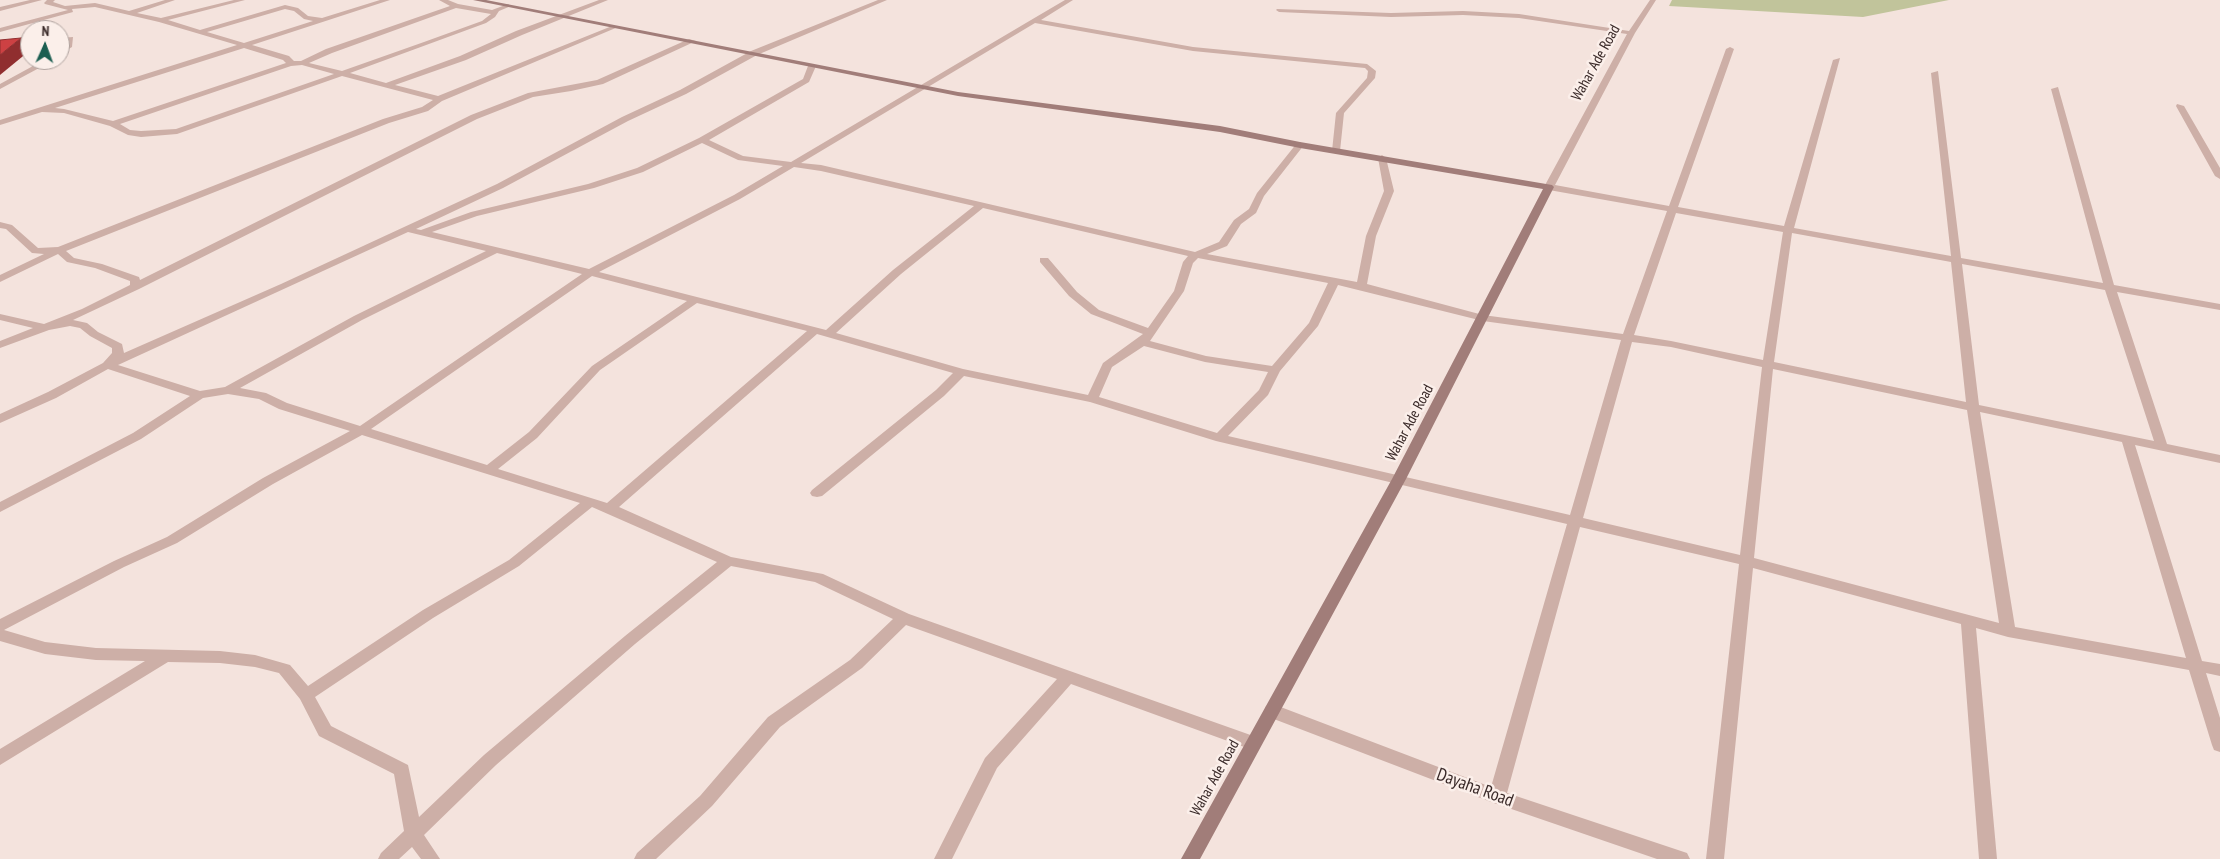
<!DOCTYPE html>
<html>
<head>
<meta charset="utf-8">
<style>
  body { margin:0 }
  #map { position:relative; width:2220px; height:859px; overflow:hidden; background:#f4e3dd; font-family:"PT Sans Narrow",sans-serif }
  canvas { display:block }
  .north { position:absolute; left:20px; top:20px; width:50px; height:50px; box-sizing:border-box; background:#fbefea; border:1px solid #ada09c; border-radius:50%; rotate:2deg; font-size:14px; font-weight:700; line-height:20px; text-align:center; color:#392928 }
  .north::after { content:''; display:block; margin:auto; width:18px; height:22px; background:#1b5e51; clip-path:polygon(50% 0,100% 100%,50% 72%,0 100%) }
</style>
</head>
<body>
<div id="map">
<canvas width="2220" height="859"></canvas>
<div class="north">N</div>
</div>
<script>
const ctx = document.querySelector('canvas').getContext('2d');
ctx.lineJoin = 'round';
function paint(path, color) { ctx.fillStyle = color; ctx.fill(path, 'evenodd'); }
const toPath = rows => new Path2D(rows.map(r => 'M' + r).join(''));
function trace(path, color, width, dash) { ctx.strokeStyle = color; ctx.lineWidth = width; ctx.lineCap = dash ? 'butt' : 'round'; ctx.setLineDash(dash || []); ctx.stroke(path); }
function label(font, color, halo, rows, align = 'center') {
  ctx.font = font + ' "PT Sans Narrow",sans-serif'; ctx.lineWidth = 5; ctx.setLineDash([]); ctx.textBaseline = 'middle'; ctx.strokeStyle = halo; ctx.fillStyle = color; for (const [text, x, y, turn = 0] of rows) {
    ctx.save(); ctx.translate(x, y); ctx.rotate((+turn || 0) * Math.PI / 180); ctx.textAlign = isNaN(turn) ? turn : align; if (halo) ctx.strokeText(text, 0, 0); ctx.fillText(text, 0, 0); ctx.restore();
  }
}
const green = toPath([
  [1672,0,1949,0,1863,17,1669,6]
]);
const street = toPath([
  [30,0,42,0,0,11,0,7,30,0],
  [47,0,55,0,53,2,65,6,95,3,129,11,165,0,175,0,137,13,161,18,234,0,245,0,168,20,200,30,285,5,298,8,308,16,322,18,380,0,390,0,252,45,289,56,294,61,301,61,326,49,450,6,439,0,448,0,458,4,492,10,508,4,511,6,499,11,495,17,486,23,350,73,386,83,460,56,516,31,599,0,608,0,522,35,466,60,395,85,438,96,612,26,618,27,442,101,428,111,389,123,66,251,74,258,102,264,139,277,140,280,471,115,528,93,597,80,689,39,696,41,603,84,571,91,533,97,477,119,139,289,73,320,87,323,98,332,122,344,124,353,281,284,497,184,622,117,680,90,751,51,878,0,887,0,757,55,686,94,628,121,503,188,416,229,421,230,471,212,588,184,637,168,699,138,803,79,808,66,812,64,816,66,809,82,709,140,743,156,791,162,1031,20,1065,0,1073,0,1041,20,1193,47,1367,64,1376,71,1375,78,1344,113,1340,151,1336,154,1332,151,1336,113,1367,78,1368,71,1365,68,1193,51,1035,23,801,163,821,165,1195,252,1219,242,1234,220,1249,209,1257,193,1297,143,1300,142,1304,145,1264,196,1256,213,1241,224,1227,246,1207,254,1357,282,1366,236,1384,191,1378,158,1382,155,1386,158,1394,191,1376,236,1367,284,1483,315,1623,334,1667,211,1549,190,1544,187,1627,34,1519,18,1463,15,1391,17,1279,12,1276,10,1277,9,1391,13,1463,11,1519,14,1629,31,1650,0,1656,0,1635,33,1555,185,1669,206,1726,49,1730,47,1734,49,1678,207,1784,226,1833,60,1840,58,1794,228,1951,256,1931,73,1938,71,1961,258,2103,283,2051,89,2058,87,2114,285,2220,304,2220,310,2117,292,2167,444,2220,455,2220,463,2135,445,2202,661,2220,664,2220,676,2206,673,2220,718,2220,752,2214,750,2212,745,2189,670,2008,637,1976,628,1997,859,1979,859,1961,624,1753,568,1724,859,1706,859,1739,564,1580,527,1507,793,1687,853,1690,859,1657,859,1491,802,1266,716,1264,711,1266,706,1272,705,1278,706,1491,787,1567,524,1216,441,1090,402,964,376,944,396,822,496,817,497,812,496,810,493,812,490,936,390,953,373,817,334,619,507,731,557,823,574,909,614,1259,738,1261,743,1259,748,1253,750,1247,748,1071,684,997,768,952,859,934,859,985,758,1057,679,906,625,862,668,780,727,712,806,656,859,634,859,637,853,700,796,768,717,850,660,893,619,815,582,731,566,635,644,496,765,424,835,440,859,421,859,412,847,399,859,378,859,381,853,404,831,394,774,319,736,300,699,279,673,255,667,220,663,168,662,0,765,0,749,145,661,96,660,45,654,0,641,0,619,114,561,167,537,263,478,350,431,279,409,259,399,228,394,203,398,141,439,0,512,0,502,133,433,190,396,108,369,56,398,0,423,0,414,48,392,103,363,112,353,112,348,90,336,80,328,70,326,49,330,0,348,0,341,33,328,0,320,0,314,44,324,82,309,130,285,130,281,95,268,67,262,58,254,0,282,0,275,44,254,32,253,6,229,0,228,0,222,12,225,38,248,58,247,383,119,422,107,433,100,342,76,177,134,141,137,128,135,110,126,64,113,42,112,0,125,0,120,237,45,159,22,95,7,72,9,73,12,0,32,0,28,68,10,45,4,44,3,47,0],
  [456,8,491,14,482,21,424,42,342,71,309,63,332,53,456,8],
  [285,9,294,11,304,19,313,21,244,43,207,32,285,9],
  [244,48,283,60,286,63,113,121,64,109,55,108,244,48],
  [302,65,334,74,176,129,141,131,130,130,120,124,291,66,302,65],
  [702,143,738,160,783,166,734,195,589,269,432,232,477,216,594,188,643,172,702,143],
  [794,167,821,171,974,206,893,270,826,330,599,272,740,199,794,167],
  [983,208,1188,256,1183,262,1174,291,1148,328,1099,310,1077,292,1048,258,1040,258,1040,262,1069,296,1091,314,1143,334,1103,363,1088,395,963,369,836,333,901,274,983,208],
  [1676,213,1783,232,1763,360,1671,341,1634,335,1676,213],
  [408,232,486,251,354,316,225,387,200,391,118,365,408,232],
  [1792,233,1951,262,1966,402,1774,362,1792,233],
  [497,253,582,274,360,426,287,403,266,393,240,388,362,320,497,253],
  [1198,258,1328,283,1309,323,1272,366,1206,356,1150,341,1184,291,1193,263,1198,258],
  [1962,264,2105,290,2154,441,1979,405,1962,264],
  [592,276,687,301,592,366,529,432,487,465,371,429,592,276],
  [1338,285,1483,321,1621,340,1570,515,1228,436,1268,395,1280,371,1318,326,1338,285],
  [697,303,807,331,607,503,498,469,537,438,600,370,697,303],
  [1632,342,1671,347,1762,367,1740,555,1583,518,1632,342],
  [1144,346,1205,362,1268,372,1259,390,1217,433,1099,397,1112,367,1144,346],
  [1773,369,1967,410,1999,623,1754,558,1773,369],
  [1980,412,2122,442,2186,658,2015,627,1980,412],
  [362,435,580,503,509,560,423,610,308,686,290,665,255,655,220,651,96,648,45,642,4,630,124,567,177,543,273,484,362,435],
  [592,507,717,562,625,636,484,755,419,817,408,765,331,726,315,697,433,618,519,566,592,507],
  [73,37,72,47,60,54,60,48,66,42,60,42,60,38,73,37],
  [30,43,30,47,0,50,0,46,30,43],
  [44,60,54,60,0,89,0,84,44,60],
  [2177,104,2184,106,2220,168,2220,179,2215,176,2176,106,2177,104]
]);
const secondary = toPath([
  [473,0,486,0,958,92,1220,126,1300,142,1552,185,1554,187,1406,479,1200,859,1181,859,1392,479,1543,189,1300,148,1220,132,958,96,473,0]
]);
const shadedWall = toPath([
  [21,38,28,52,0,75,0,55]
]);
const building = toPath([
  [21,38,0,55,0,40,21,38]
]);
const streetNames = [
  ["Wahar Ade Road",1596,63,-61],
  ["Wahar Ade Road",1410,423,-62],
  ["Wahar Ade Road",1215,778,-61]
];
const nearStreetnames = [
  ["Dayaha Road",1475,788,20]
];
paint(green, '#c1c49b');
paint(street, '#cdafa7');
paint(secondary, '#a17d79');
paint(shadedWall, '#902e2f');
paint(building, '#cd4143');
trace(building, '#902e2f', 1);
label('15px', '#392928', '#fbefea', streetNames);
label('18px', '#392928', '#fbefea', nearStreetnames);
</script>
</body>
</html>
